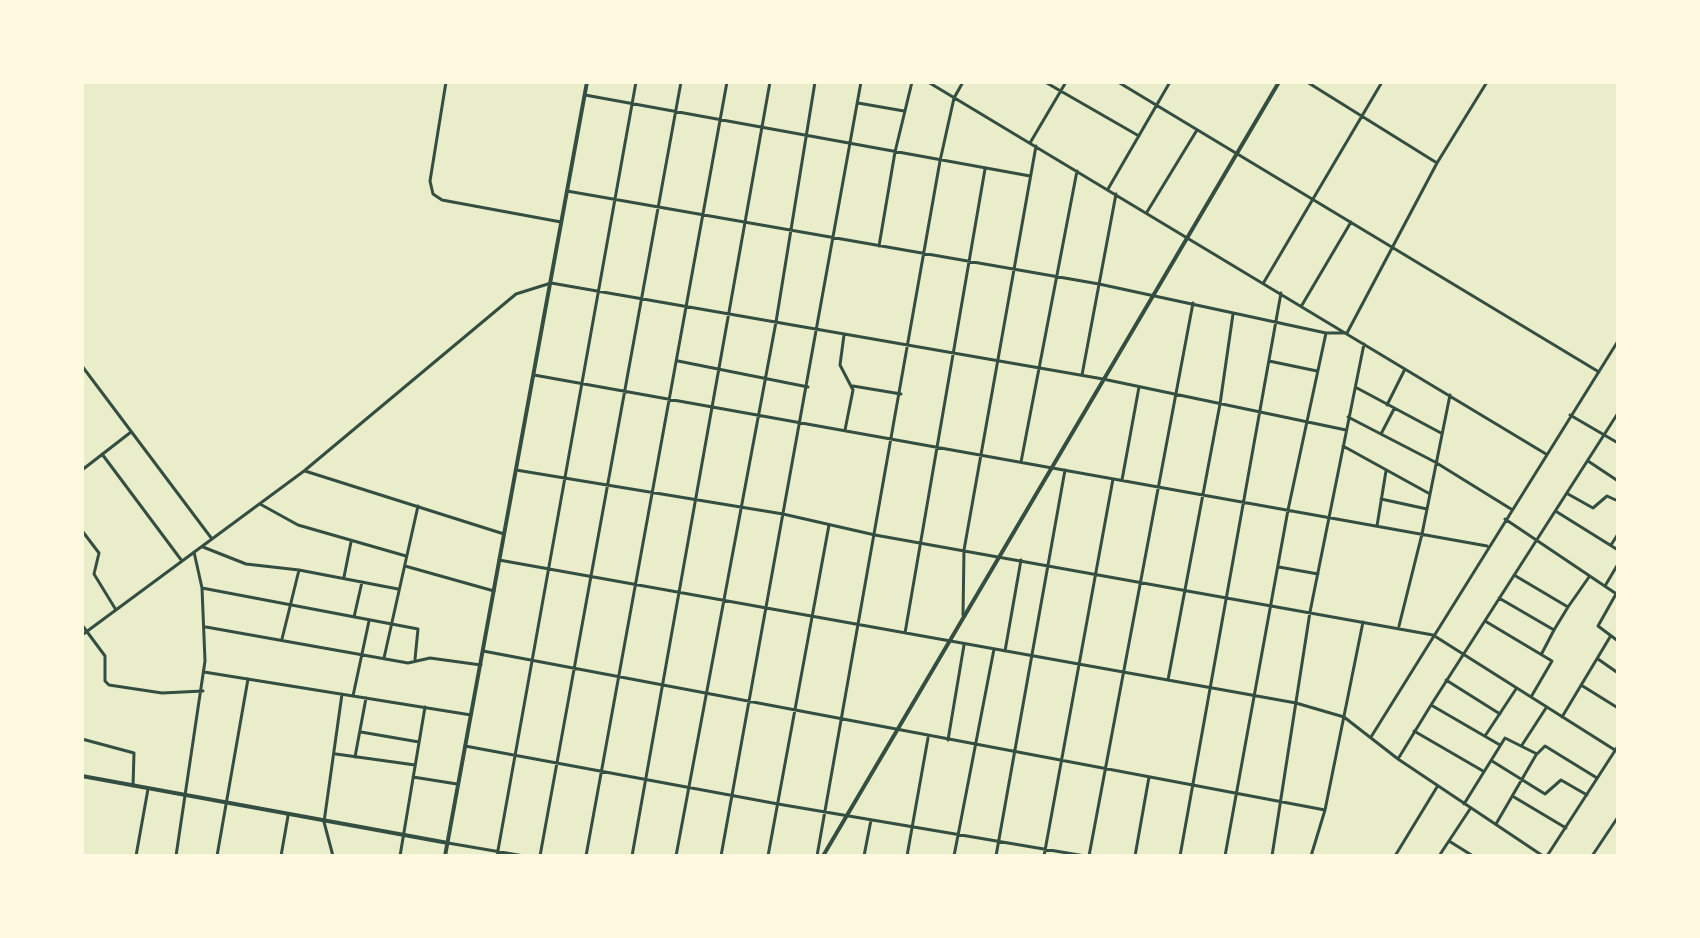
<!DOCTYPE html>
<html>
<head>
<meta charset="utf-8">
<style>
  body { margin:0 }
  #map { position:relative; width:1700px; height:938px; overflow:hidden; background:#e9edc9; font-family:Rubik,sans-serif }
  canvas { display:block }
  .frame { position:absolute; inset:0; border:84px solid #fefae0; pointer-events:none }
</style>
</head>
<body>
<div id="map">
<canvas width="1700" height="938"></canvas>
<div class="frame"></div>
</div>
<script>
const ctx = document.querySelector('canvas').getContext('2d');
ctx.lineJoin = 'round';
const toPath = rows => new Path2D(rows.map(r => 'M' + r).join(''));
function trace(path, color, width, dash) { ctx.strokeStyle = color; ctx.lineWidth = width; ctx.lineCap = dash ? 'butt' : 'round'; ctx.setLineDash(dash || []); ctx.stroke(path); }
const minor = toPath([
  [446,82,430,181,433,194,442,200,561,222],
  [928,82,1546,454],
  [1045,82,1139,136],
  [1118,82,1599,372],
  [1307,82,1437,163],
  [585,95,1030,176],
  [858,103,904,111],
  [1030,143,1066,82],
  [1108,189,1170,82],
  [567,191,1099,284,1326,333,1347,333,1437,163,1487,82],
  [1147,212,1197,130],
  [879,246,895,152,912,82],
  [1264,282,1382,82],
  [1302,305,1351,222],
  [844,335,840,365,853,390,845,430],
  [678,361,808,387],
  [1269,361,1317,371],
  [82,366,212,539],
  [534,375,1487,546],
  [1082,375,1116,194],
  [853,386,901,394],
  [1357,388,1441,433],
  [1387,405,1405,369],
  [1570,415,1618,443],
  [1348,417,1435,462,1511,509],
  [1381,434,1394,409],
  [1343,446,1430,494],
  [102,454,182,561],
  [1588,461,1618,481],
  [1021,462,1077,171],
  [82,470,131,432],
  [516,470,783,514,875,535,1433,635,1618,752],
  [305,471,504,534],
  [1122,480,1139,387],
  [1568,494,1593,508,1607,496,1618,501],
  [1381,499,1427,509],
  [260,504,298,525,406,556],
  [1557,512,1618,550],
  [1505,519,1618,595],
  [1377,526,1386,471],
  [83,532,99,553,94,574,116,610],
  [1611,545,1618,534],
  [203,547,246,564,299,570],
  [499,560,1296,703,1344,717,1398,759,1543,856],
  [405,566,494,591],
  [1279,567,1318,574],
  [1514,575,1568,607,1589,577],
  [344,577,351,542],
  [1605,586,1618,564],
  [202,588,418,629,415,659],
  [1616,594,1598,626,1618,641],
  [1499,598,1554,630,1568,607],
  [963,615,964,550,1036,146],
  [354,617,362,582],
  [1485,621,1552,661,1531,697],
  [82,625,105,656,105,681,109,685,162,693,203,691],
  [1399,626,1422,534,1450,395],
  [206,627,408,663,430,658,481,665],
  [905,633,985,169],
  [82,635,304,471,516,294,551,283,1103,379,1346,430],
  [282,639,299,570,398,589],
  [483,651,1325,810,1311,856],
  [1005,651,1021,560],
  [1542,653,1554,630],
  [384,658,418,506],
  [1598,659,1618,673],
  [204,672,471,715],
  [1168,680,1220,404,1233,314],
  [1446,680,1500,714],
  [1581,685,1618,708],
  [353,696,369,621],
  [1431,705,1618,413],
  [1562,717,1610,637],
  [1414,731,1483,771],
  [361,732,419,742],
  [1485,736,1516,689],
  [1371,737,1618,341],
  [82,739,134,753,133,786],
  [948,740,964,645],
  [1522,745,1546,708],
  [465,746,778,804,1085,856],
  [336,754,415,765],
  [355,757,366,698],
  [1398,759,1431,705,1500,745],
  [1492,761,1545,794,1561,780,1587,795],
  [413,777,457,784],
  [1514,797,1566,828],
  [1464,804,1505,738,1537,754,1545,746,1597,778],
  [1325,810,1363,622],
  [1496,824,1536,755],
  [1449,841,1473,856],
  [448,843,524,856],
  [136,856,148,789],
  [176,856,205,661,202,588,194,552],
  [217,856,248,679],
  [281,856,288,816],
  [333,856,324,822,342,694],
  [400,856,425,707],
  [497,856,636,82],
  [540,856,681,82],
  [586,856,727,82],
  [632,856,770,82],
  [676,856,776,322,815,82],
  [721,856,861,82],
  [768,856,829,525],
  [817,856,940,161,954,98,963,82],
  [864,856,871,820],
  [907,856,928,738],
  [954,856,994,649],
  [996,856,1065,470],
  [1044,856,1113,479],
  [1089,856,1193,303],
  [1135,856,1149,777],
  [1180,856,1281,293],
  [1225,856,1288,510,1326,333],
  [1272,856,1310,612,1364,344],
  [1395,856,1437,787],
  [1439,856,1470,809],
  [1547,856,1618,746],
  [1592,856,1618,817]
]);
const tertiary = toPath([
  [82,776,448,843],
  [445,856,587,82],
  [823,856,1279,82]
]);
trace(minor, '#344e41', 3);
trace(tertiary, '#344e41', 4);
</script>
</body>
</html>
